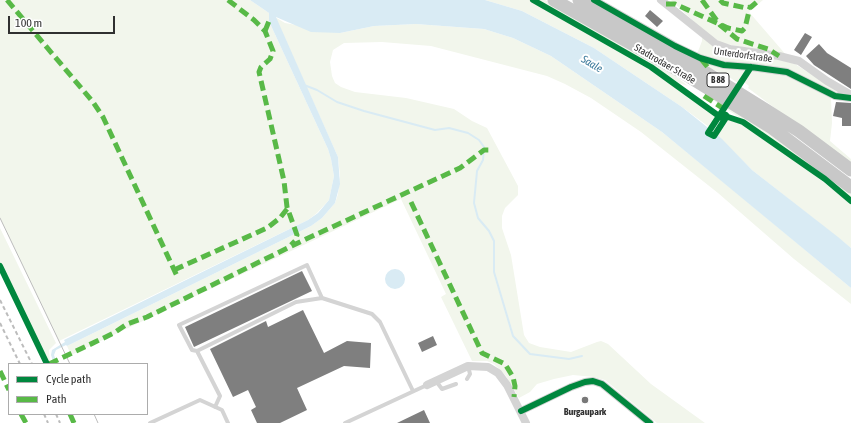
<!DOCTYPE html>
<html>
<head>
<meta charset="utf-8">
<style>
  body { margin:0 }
  #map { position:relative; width:851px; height:423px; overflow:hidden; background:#fff; font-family:"Asap Condensed",sans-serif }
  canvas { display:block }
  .legend { position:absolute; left:8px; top:363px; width:140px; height:52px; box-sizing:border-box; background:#fff; border:1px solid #acacac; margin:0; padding:5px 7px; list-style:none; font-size:12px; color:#303030 }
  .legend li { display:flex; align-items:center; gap:8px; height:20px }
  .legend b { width:20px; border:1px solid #acacac }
  .scale { position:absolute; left:8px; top:16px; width:107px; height:18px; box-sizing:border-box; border:2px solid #303030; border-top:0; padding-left:5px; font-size:12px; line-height:14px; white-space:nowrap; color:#303030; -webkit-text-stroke:3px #fff; paint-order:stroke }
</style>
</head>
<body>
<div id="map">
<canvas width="851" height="423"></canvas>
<ul class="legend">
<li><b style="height:5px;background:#00873e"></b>Cycle path</li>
<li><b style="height:5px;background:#58b947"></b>Path</li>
</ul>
<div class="scale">100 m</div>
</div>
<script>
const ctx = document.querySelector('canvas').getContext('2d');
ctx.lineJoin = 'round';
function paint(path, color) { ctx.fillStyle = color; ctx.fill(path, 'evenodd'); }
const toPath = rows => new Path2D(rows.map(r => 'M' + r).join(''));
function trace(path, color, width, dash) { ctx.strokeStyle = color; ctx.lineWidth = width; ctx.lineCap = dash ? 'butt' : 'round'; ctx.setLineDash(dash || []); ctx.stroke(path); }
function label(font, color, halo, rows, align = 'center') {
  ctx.font = font + ' "Asap Condensed",sans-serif'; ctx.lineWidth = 4; ctx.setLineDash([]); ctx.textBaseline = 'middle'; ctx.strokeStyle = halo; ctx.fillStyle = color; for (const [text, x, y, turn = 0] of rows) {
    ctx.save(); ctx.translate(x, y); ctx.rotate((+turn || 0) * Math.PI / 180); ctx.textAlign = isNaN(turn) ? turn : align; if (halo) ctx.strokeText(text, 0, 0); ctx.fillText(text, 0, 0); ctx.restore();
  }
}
const green = toPath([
  [0,0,250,0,269,13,269,21,273,30,328,149,331,159,334,176,329,200,317,213,308,220,59,341,0,218],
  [485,0,530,0,650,69,715,115,715,117,709,127,682,107,594,48,522,11],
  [537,0,545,0,574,16,673,74,688,86,679,83,652,66],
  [671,0,763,0,749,12,787,56,722,43,706,33],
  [275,17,285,23,340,33,374,26,416,24,484,29,513,38,551,56,662,132,733,190,851,288,851,304,794,259,718,193,641,132,591,98,565,84,547,76,431,46,382,42,344,43,333,50,330,62,332,76,335,83,341,87,355,92,406,98,454,109,472,121,487,128,518,186,518,195,505,208,502,216,502,228,511,255,524,335,529,343,540,347,571,352,597,342,601,341,608,344,651,384,705,423,657,423,605,380,594,377,573,375,554,379,537,384,530,392,519,398,506,376,494,364,487,361,472,361,441,297,446,294,401,199,71,355,67,346,311,226,322,218,335,203,338,194,340,176,338,157],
  [702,36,710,42,795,64,839,92,836,93,801,76,720,63,697,54,702,41],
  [703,60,748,68,738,83,726,75,709,68],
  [753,69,784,74,813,87,824,95,831,98,832,123,830,141,851,159,851,165,748,88,749,86,744,82],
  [710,98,721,101,774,135,851,193,851,199,791,152],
  [728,120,744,125,784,151,851,204,851,248,752,170,717,135],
  [0,228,56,343,49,350,50,362,46,363,0,266]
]);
const water = toPath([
  [250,0,485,0,522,11,594,48,682,107,722,139,752,170,838,237,851,248,851,288,662,132,551,56,513,38,484,29,416,24,374,26,340,33,311,32,276,17,338,157,340,184,335,203,322,218,311,226,67,346,66,345,56,350,54,355,57,364,54,364,51,355,52,350,65,342,64,340,308,220,318,213,329,200,334,176,331,159,328,149,273,30,269,21,269,13],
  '385 279a10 10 0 1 1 20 0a10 10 0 1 1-20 0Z'
]);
const stream = toPath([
  [304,85,317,90,337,102,364,111,435,130,449,128,468,133,479,140,484,147,483,160,477,171,474,203,478,218,489,231,494,241,494,272,513,336,530,354,569,359,582,356]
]);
const building = toPath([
  [650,10,663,21,657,27,645,16],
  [805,33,812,37,801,55,794,50],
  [819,44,827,53,851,68,851,89,814,65,806,56],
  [836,102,851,103,851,126,842,126,842,118,833,116],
  [302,271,312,291,194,347,185,327],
  [303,310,324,353,347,341,371,343,370,368,344,366,297,388,307,410,280,423,257,423,251,410,256,407,248,390,233,397,210,349,266,321,268,327],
  [433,336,437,345,422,352,418,343],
  [424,410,430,423,397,423]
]);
const lane = toPath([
  [197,351,192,350,179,325,307,265,322,298],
  [467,379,470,374,468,366],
  [436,381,442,389,456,384],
  [215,407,220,396,197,351,296,302,322,298,372,314,380,322,413,391],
  [150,423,200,400,222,410,228,423],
  [345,423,427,385]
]);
const street = toPath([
  [594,0,675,46,700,58,724,65,751,67,787,72,835,96,851,98],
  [661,0,716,44,730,49,779,56,799,61,827,81,851,95],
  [427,385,468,366,488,367,498,373,507,385,526,423],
  [521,411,571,387,585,382,593,381,602,384,650,423]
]);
const primary = toPath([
  [554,0,680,71,772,128,851,187],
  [579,0,700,69,766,110,799,131,851,170]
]);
const tram = toPath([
  [0,218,70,364],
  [94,414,98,423]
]);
const rail = toPath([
  [0,300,32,364],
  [0,323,20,364],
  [44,414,48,423],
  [56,414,60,423]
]);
const quiet = toPath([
  [7,0,93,102,103,117,177,276],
  [228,0,254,20,265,31,273,51,270,59,261,67,259,72,284,181,287,207,297,235,295,241,291,245],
  [702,0,720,25,737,39,768,49,779,56],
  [720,0,723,3,746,8,751,7,759,0],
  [666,4,675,4,728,28,742,31,745,28,750,7],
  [265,31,269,21],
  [701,59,710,70],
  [704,96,727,111],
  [411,202,482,353,505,364,513,377,515,386,514,397],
  [174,270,267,228,280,218,287,209],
  [49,364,114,333,127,324,147,317,304,240,460,168,484,150,490,150],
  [0,371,9,390],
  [21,414,26,423],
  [70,414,74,423]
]);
const cycleway = toPath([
  [533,0,651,67,723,119,728,117,743,122,825,179,851,201],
  [594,0,675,46,700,58,724,65,751,67,787,72,835,96,851,98],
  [726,115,727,116,714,136,708,133,751,67],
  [0,266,47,364],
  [521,411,571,387,585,382,593,381,602,384,650,423]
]);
const markers = [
  [585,400,4,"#787878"]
];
const shields = [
  [718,80,22]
];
const shieldNames = [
  ["B 88",718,80]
];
const streetNames = [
  ["Unterdorfstraße",743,55,8],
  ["Stadtrodaer Straße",665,64,30]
];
const poiNames = [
  ["Burgaupark",585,412]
];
const waterNames = [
  ["Saale",592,64,31]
];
paint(green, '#f2f6ec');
paint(water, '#d9ebf4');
trace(stream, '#d9ebf4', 2);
paint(building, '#7f7f7f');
trace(lane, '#d4d4d4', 4);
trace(street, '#d4d4d4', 8);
trace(primary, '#c8c8c8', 13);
trace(tram, '#bcbcbc', 1);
trace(rail, '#bcbcbc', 2, [4, 3]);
trace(quiet, '#58b947', 5, [10, 5]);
trace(cycleway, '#00873e', 6);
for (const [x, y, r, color] of markers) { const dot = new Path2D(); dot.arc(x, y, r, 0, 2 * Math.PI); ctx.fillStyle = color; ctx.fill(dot); trace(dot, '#fff', 1.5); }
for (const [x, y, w] of shields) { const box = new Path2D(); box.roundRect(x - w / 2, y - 7, w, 14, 3); ctx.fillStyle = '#fff'; ctx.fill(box); trace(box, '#303030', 1); }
label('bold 9px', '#303030', null, shieldNames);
label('10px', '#303030', '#fff', streetNames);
label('bold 10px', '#303030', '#fff', poiNames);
label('italic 11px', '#387799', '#fff', waterNames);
</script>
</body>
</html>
